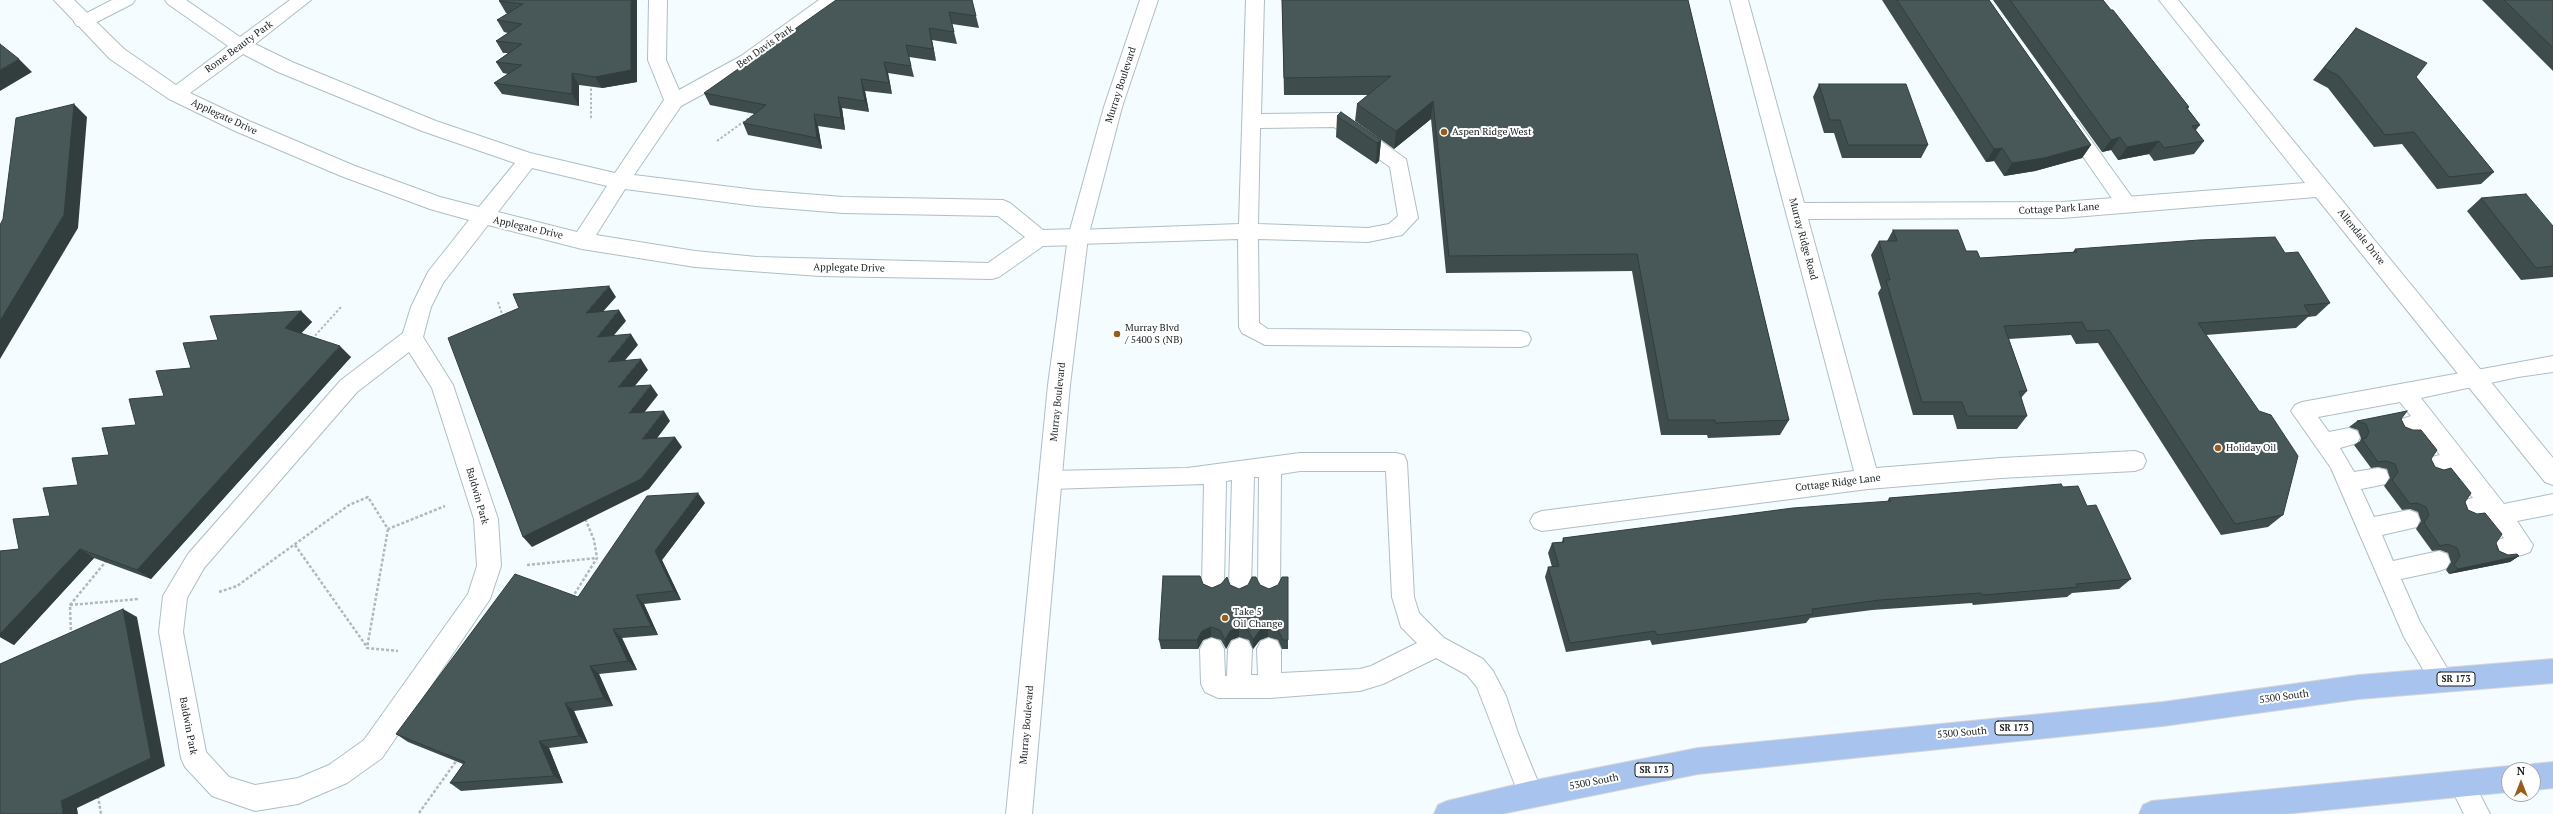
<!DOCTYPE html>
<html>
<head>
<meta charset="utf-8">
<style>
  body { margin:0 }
  #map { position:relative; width:2553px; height:814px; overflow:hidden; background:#f5fcff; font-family:"PT Serif",serif }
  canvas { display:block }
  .north { position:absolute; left:2501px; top:762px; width:40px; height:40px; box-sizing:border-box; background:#fff; border:1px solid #a3a5a6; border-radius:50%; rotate:0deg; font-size:11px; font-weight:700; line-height:16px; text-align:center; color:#191f21 }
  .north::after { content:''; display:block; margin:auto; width:14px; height:18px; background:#975d1c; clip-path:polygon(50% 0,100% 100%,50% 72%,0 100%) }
</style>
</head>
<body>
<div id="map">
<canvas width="2553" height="814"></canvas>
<div class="north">N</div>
</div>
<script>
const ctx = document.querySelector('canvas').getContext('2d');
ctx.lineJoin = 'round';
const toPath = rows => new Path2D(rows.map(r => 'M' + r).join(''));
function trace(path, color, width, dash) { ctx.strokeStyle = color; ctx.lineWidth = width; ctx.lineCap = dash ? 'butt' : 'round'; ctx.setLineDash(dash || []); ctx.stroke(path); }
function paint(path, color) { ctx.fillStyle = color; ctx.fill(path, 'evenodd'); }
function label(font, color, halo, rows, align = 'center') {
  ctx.font = font + ' "PT Serif",serif'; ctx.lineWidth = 4; ctx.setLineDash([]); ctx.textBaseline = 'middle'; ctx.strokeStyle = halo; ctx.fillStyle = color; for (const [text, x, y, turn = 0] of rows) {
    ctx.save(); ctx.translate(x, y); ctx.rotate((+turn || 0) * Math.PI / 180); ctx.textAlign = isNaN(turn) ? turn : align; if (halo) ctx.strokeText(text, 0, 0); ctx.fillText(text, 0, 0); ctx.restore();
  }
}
const pathFar1 = toPath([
  [591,84,591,118],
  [717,141,757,112],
  [498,302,503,317],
  [312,339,341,307]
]);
const path = toPath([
  [388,529,367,648,398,651],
  [295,545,367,647],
  [527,565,597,558],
  [219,592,237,586,349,505,368,497,388,529,445,506],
  [572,598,597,558,594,540,585,518],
  [70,605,139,599],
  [71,635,70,605,107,560],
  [98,796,101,814],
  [419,813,457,760]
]);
const lane = toPath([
  [112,0,135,0,132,4,89,26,77,26,74,22,77,18,112,0],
  [1246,0,1264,0,1261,114,1338,113,1344,115,1406,159,1418,218,1402,235,1368,242,1258,239,1259,323,1268,329,1521,331,1528,333,1531,339,1528,345,1521,347,1265,345,1242,333,1239,327,1238,239,1078,244,1071,242,1068,237,1071,232,1078,230,1239,224,1246,0],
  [1334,127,1390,167,1398,216,1389,224,1368,228,1258,224,1260,128,1334,127],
  [2072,120,2078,122,2134,200,2137,205,2134,210,2127,212,2120,210,2066,132,2063,127,2066,122,2072,120],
  [2553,356,2553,372,2518,377,2421,398,2504,504,2553,494,2553,514,2517,521,2533,545,2530,552,2522,555,2500,559,2492,556,2489,549,2492,542,2504,538,2486,515,2469,518,2461,515,2458,508,2461,501,2473,498,2453,471,2436,474,2428,472,2425,465,2428,458,2440,455,2423,433,2406,435,2399,432,2395,426,2399,420,2411,416,2400,402,2318,417,2329,432,2349,428,2357,431,2360,437,2357,443,2340,448,2354,472,2378,468,2386,470,2389,477,2386,484,2361,489,2374,517,2409,510,2417,513,2420,520,2417,527,2382,535,2393,561,2439,551,2447,554,2450,561,2447,568,2439,571,2401,579,2420,622,2454,680,2450,688,2442,691,2434,688,2404,637,2331,468,2291,411,2295,405,2302,402,2553,356],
  [1300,453,1396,453,1404,455,1407,462,1414,597,1419,613,1444,638,1483,659,1493,671,1506,696,1518,733,1543,794,1540,803,1531,806,1522,803,1477,687,1467,675,1436,658,1383,684,1360,691,1270,698,1218,698,1205,692,1201,684,1200,649,1204,641,1212,638,1220,641,1224,649,1225,676,1227,676,1228,649,1232,641,1240,638,1248,641,1252,649,1251,675,1258,675,1257,649,1261,641,1269,638,1277,641,1281,649,1281,673,1360,669,1371,666,1417,643,1401,627,1392,597,1386,471,1300,471,1281,474,1280,587,1277,594,1269,597,1261,594,1258,587,1259,477,1254,477,1251,587,1248,594,1240,597,1232,594,1229,587,1232,480,1226,481,1224,586,1221,593,1213,596,1205,593,1202,586,1204,484,1050,489,1042,487,1039,480,1042,473,1050,471,1187,468,1300,453],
  [2461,772,2470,775,2490,814,2464,814,2449,784,2452,775,2461,772]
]);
const street = toPath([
  [54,0,74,0,124,49,176,85,228,46,168,4,165,0,186,0,240,37,290,0,311,0,255,44,292,62,436,121,530,153,615,173,664,100,648,60,649,0,667,0,666,60,679,90,741,56,819,0,840,0,837,4,755,66,681,106,634,175,756,190,843,197,1003,200,1010,203,1043,230,1078,229,1085,231,1088,237,1085,243,1078,245,1043,246,999,277,992,279,820,276,695,267,582,249,488,225,443,283,431,307,423,337,453,385,498,519,501,566,490,599,382,758,347,783,307,800,298,804,255,811,212,796,185,767,181,758,159,632,163,596,188,554,341,380,403,333,411,307,428,272,469,220,430,209,341,176,235,131,169,99,110,59,54,0],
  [243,54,278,72,422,131,515,163,479,207,440,197,355,166,249,121,190,93,243,54],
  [532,168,607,186,577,232,498,212,532,168],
  [625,189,756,206,843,213,998,216,1025,237,988,263,757,257,695,251,596,235,625,189],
  [409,352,432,388,474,519,477,566,468,594,364,740,329,765,298,778,255,785,229,777,206,752,183,632,187,598,204,568,357,392,409,352],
  [1730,0,1748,0,1804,203,2062,202,2305,183,2159,0,2178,0,2553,458,2553,485,2545,482,2316,197,2062,218,1808,219,1876,468,2001,458,2135,451,2143,454,2146,461,2143,468,2135,471,2001,478,1868,489,1542,531,1534,528,1530,521,1534,514,1542,511,1854,471,1730,0]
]);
const secondary = toPath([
  [1140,0,1158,0,1122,107,1088,237,1070,385,1032,814,1006,814,1048,385,1068,237,1104,107,1140,0]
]);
const primary = toPath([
  [2553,659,2553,683,2359,699,2163,726,1698,774,1501,814,1434,814,1438,805,1447,801,1531,781,1698,748,2163,702,2359,675,2553,659],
  [2553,762,2553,788,2533,790,2533,770,2523,770,2524,768,2533,764,2553,762],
  [2509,766,2518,770,2509,770,2509,792,2284,814,2139,814,2143,805,2152,801,2509,766]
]);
const wall = toPath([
  [637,0,637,82,602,88,579,85,579,106,502,94,494,83,508,74,503,73,496,62,508,53,503,53,496,41,508,33,504,32,497,20,509,13,506,13,499,1],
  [972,0,979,28,952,24,957,44,932,40,936,61,909,57,914,77,888,73,892,94,865,91,869,112,842,108,845,130,818,126,822,149,748,135,743,123,755,114,710,105,704,93],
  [1282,0,1688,0,1789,420,1780,435,1708,438,1707,435,1661,435,1632,271,1446,273,1431,119,1394,149,1355,121,1357,104,1368,95,1284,95],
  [1882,0,1989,0,2091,145,2082,158,2035,171,2004,176,1994,161,1986,162],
  [1993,0,2103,0,2189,107,2188,109,2200,125,2196,130,2204,141,2194,154,2154,161,2149,154,2118,160,2111,150,2102,152],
  [2482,0,2553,0,2553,71],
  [2356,28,2416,77,2494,172,2481,184,2437,189,2402,144,2374,147,2328,88,2313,80],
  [1819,84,1928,145,1921,158,1842,158,1834,133,1824,133,1813,97],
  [1337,116,1381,140,1379,161,1376,164,1336,137],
  [2481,198,2553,226,2553,277,2521,280,2467,211],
  [1893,230,1966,251,1980,258,2073,252,2075,249,2285,253,2330,303,2316,316,2308,317,2296,328,2206,335,2283,515,2268,527,2221,535,2098,343,2076,344,2071,335,2009,339,2027,391,2021,398,2027,416,2017,429,1957,429,1953,415,1913,415,1878,293,1881,288,1871,255,1879,241,1887,241],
  [301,311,312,322,301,333,351,357,151,579,94,558,14,645,0,637,0,551,19,549,78,485,109,455,164,396,218,340],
  [2401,419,2405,427,2431,459,2435,467,2465,502,2468,510,2496,543,2499,551,2508,555,2519,556,2510,562,2449,574,2446,570,2451,562,2448,553,2440,550,2432,551,2416,529,2421,521,2418,512,2410,509,2402,510,2384,486,2390,478,2387,469,2378,467,2371,468,2354,445,2360,441,2361,438,2358,430,2349,427,2357,421],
  [2063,487,2087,506,2131,579,2119,589,2072,593,2067,597,1973,605,1972,603,1872,610,1810,618,1806,623,1652,645,1650,640,1566,652,1545,577,1548,567,1552,567,1548,553,1552,543,1562,542,1563,538,1887,502,1889,498],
  [705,503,662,560,681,600,644,604,658,635,622,638,637,670,599,674,613,706,574,711,588,743,549,748,563,783,461,791,450,783,463,764,408,742,396,734,578,597],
  [1288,577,1288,649,1282,649,1278,640,1268,637,1260,640,1253,649,1249,640,1239,637,1231,640,1226,649,1221,640,1211,637,1203,640,1198,649,1161,649,1159,640,1203,584,1212,588,1230,585,1239,589,1269,589,1278,585]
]);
const shadedWall = toPath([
  [631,0,637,0,637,82,602,88,595,77],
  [929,28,932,40,936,61,933,49],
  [19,59,32,72,0,91,0,70],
  [884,62,888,73,892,94,889,83],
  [572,73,579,85,579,106,572,94],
  [861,79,865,91,869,112,865,101],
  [838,97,842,108,845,130,841,118],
  [1433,101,1431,119,1394,149,1396,131],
  [74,104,87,117,78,228,0,359,0,321],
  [814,114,818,126,822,149,817,138],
  [2120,137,2111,150,2102,152,2111,140],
  [1381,140,1379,161,1376,164,1377,143],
  [2159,141,2149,154,2118,160,2127,147],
  [2091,145,2082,158,2035,171,2004,176,2012,163],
  [2002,148,1994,161,1986,162,1994,149],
  [609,286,616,297,593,323,586,313],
  [619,310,626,321,604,347,597,337],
  [301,311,312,322,296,339,285,328],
  [631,334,638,345,615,372,608,362],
  [340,346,351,357,151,579,137,570],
  [641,359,648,370,625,398,618,387],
  [651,385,658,395,636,423,629,413],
  [664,411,670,421,649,449,642,439],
  [675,437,682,447,649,489,532,547,523,537],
  [698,493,705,503,662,560,681,600,674,591,655,551],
  [80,549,94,558,14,645,0,637,0,634],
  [2519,556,2510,562,2449,574,2458,569],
  [636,595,644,604,658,635,651,626],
  [123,609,137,617,165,766,77,808,78,814,63,814,61,801],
  [1211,627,1211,637,1203,640,1198,649,1197,640,1202,631],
  [1239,627,1239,637,1231,640,1226,649,1225,640,1230,631],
  [1268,627,1268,637,1260,640,1253,649,1253,640,1260,630],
  [613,629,622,638,637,670,628,661],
  [590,666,599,674,613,706,604,698],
  [565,703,574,711,588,743,579,736],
  [539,741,549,748,563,783,554,776]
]);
const building = toPath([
  [500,0,631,0,631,70,595,77,572,73,572,94,494,83,522,65,496,62,522,44,496,41,522,24,497,20,523,4,499,1,500,0],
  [836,0,972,0,976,16,949,12,954,32,929,28,933,49,906,45,911,66,884,62,889,83,861,79,865,101,838,97,841,118,814,114,817,138,743,123,766,105,704,93,836,0],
  [1282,0,1688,0,1789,420,1715,423,1715,420,1668,420,1637,254,1449,256,1433,101,1396,131,1357,104,1391,76,1284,78,1282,0],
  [1897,0,1989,0,2091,145,2044,158,2012,163,2002,148,1994,149,1897,0],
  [2010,0,2103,0,2111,10,2113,10,2189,107,2186,107,2200,125,2192,126,2204,141,2164,148,2159,141,2127,147,2120,137,2111,140,2010,0],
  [2504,0,2553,0,2553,48,2504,0],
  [2356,28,2427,63,2416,77,2494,172,2449,177,2414,132,2385,135,2339,76,2324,68,2356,28],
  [0,44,19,59,0,70,0,44],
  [1819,84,1906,84,1928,145,1848,145,1840,120,1830,120,1819,84],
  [74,104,64,215,0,321,0,225,3,219,16,118,74,104],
  [1341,112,1381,140,1377,143,1337,116,1341,112],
  [2526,194,2553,226,2553,266,2536,268,2481,198,2526,194],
  [1893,230,1958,230,1966,251,1977,251,1980,258,2077,252,2075,249,2199,240,2275,237,2285,253,2298,252,2330,303,2304,305,2310,315,2198,323,2259,411,2271,415,2298,456,2283,515,2235,524,2109,330,2087,331,2082,322,2004,326,2027,391,2019,391,2027,416,1967,416,1962,402,1922,402,1886,280,1890,280,1879,241,1897,241,1893,230],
  [609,286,586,313,619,310,597,337,631,334,608,362,641,359,618,387,651,385,629,413,664,411,642,439,675,437,641,479,523,537,448,338,519,308,513,294,609,286],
  [301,311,285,328,340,346,137,570,80,549,0,634,0,551,19,549,13,519,50,516,43,488,78,485,72,458,109,455,102,428,136,425,129,399,164,396,156,371,191,368,183,343,218,340,210,316,301,311],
  [2407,411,2401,419,2405,427,2413,430,2421,430,2437,450,2431,459,2435,467,2444,470,2451,468,2471,493,2465,502,2468,510,2477,514,2485,513,2502,534,2496,543,2499,551,2508,555,2517,554,2519,556,2458,569,2454,565,2460,556,2457,548,2448,544,2440,546,2424,523,2429,515,2426,507,2417,503,2410,504,2392,480,2398,472,2395,464,2386,461,2378,462,2362,439,2366,438,2369,432,2366,424,2357,421,2407,411],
  [2061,484,2063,487,2078,486,2087,506,2096,505,2131,579,2076,584,2078,587,1995,594,1982,595,1981,593,1880,600,1812,609,1813,614,1657,635,1655,631,1570,643,1548,567,1559,566,1552,543,1564,542,1563,538,1793,508,1891,501,1889,498,2061,484],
  [698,493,655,551,674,591,636,595,651,626,613,629,628,661,590,666,604,698,565,703,579,736,539,741,554,776,450,783,465,762,396,734,515,574,578,597,647,496,698,493],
  [1163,576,1200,576,1203,584,1212,588,1221,584,1227,577,1230,585,1239,589,1248,585,1252,577,1256,577,1260,585,1269,589,1278,585,1282,577,1288,577,1288,640,1283,640,1278,630,1268,627,1260,630,1253,640,1248,630,1239,627,1230,631,1225,640,1220,630,1211,627,1202,631,1197,640,1159,640,1163,576],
  [123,609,151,758,61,801,63,814,0,814,0,664,123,609]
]);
const markers = [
  [1444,132,4,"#975d1c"],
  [1117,334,4,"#975d1c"],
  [2218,448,4,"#975d1c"],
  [1225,618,4,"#975d1c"]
];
const shields = [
  [2456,679,38],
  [2014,728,38],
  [1654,770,38]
];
const shieldNames = [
  ["SR 173",2456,679],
  ["SR 173",2014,728],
  ["SR 173",1654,770]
];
const streetNames = [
  ["Rome Beauty Park",239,47,-36],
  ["Ben Davis Park",765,47,-35],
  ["Murray Boulevard",1121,85,-72],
  ["Applegate Drive",224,117,25],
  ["Cottage Park Lane",2059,209,-3],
  ["Applegate Drive",528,228,13],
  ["Allendale Drive",2361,237,51],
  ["Murray Ridge Road",1803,239,75],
  ["Applegate Drive",849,268,1],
  ["Murray Boulevard",1058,402,-84],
  ["Cottage Ridge Lane",1838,483,-7],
  ["Baldwin Park",477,496,74],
  ["5300 South",2284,697,-8],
  ["Murray Boulevard",1027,725,-85],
  ["Baldwin Park",188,726,79],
  ["5300 South",1962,733,-5],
  ["5300 South",1594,782,-11]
];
const poiNames = [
  ["Aspen Ridge West",1452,132],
  ["Murray Blvd",1125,328],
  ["/ 5400 S (NB)",1125,340],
  ["Holiday Oil",2226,448],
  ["Take 5",1233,612],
  ["Oil Change",1233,624]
];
trace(lane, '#afbec5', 2);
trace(street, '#afbec5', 2);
trace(secondary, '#afbec5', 2);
trace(primary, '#d6d7d7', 2);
trace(pathFar1, '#b2b9bc', 2, [2.5, 2]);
trace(path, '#b2b9bc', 2.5, [3, 2]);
paint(lane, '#fff');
paint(street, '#fff');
paint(secondary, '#fff');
paint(primary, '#a9c3ef');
paint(wall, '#3e4c4c');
paint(shadedWall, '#323e3e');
paint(building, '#485858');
trace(building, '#323e3e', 1);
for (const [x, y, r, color] of markers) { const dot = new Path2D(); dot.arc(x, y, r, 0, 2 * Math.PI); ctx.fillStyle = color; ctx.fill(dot); trace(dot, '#fff', 1.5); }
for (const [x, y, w] of shields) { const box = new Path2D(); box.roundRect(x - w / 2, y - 7, w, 14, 3); ctx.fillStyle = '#fff'; ctx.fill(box); trace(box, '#191f21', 1); }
label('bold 9px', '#191f21', null, shieldNames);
label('10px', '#191f21', '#fff', streetNames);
label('10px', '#191f21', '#fff', poiNames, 'left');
</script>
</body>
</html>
